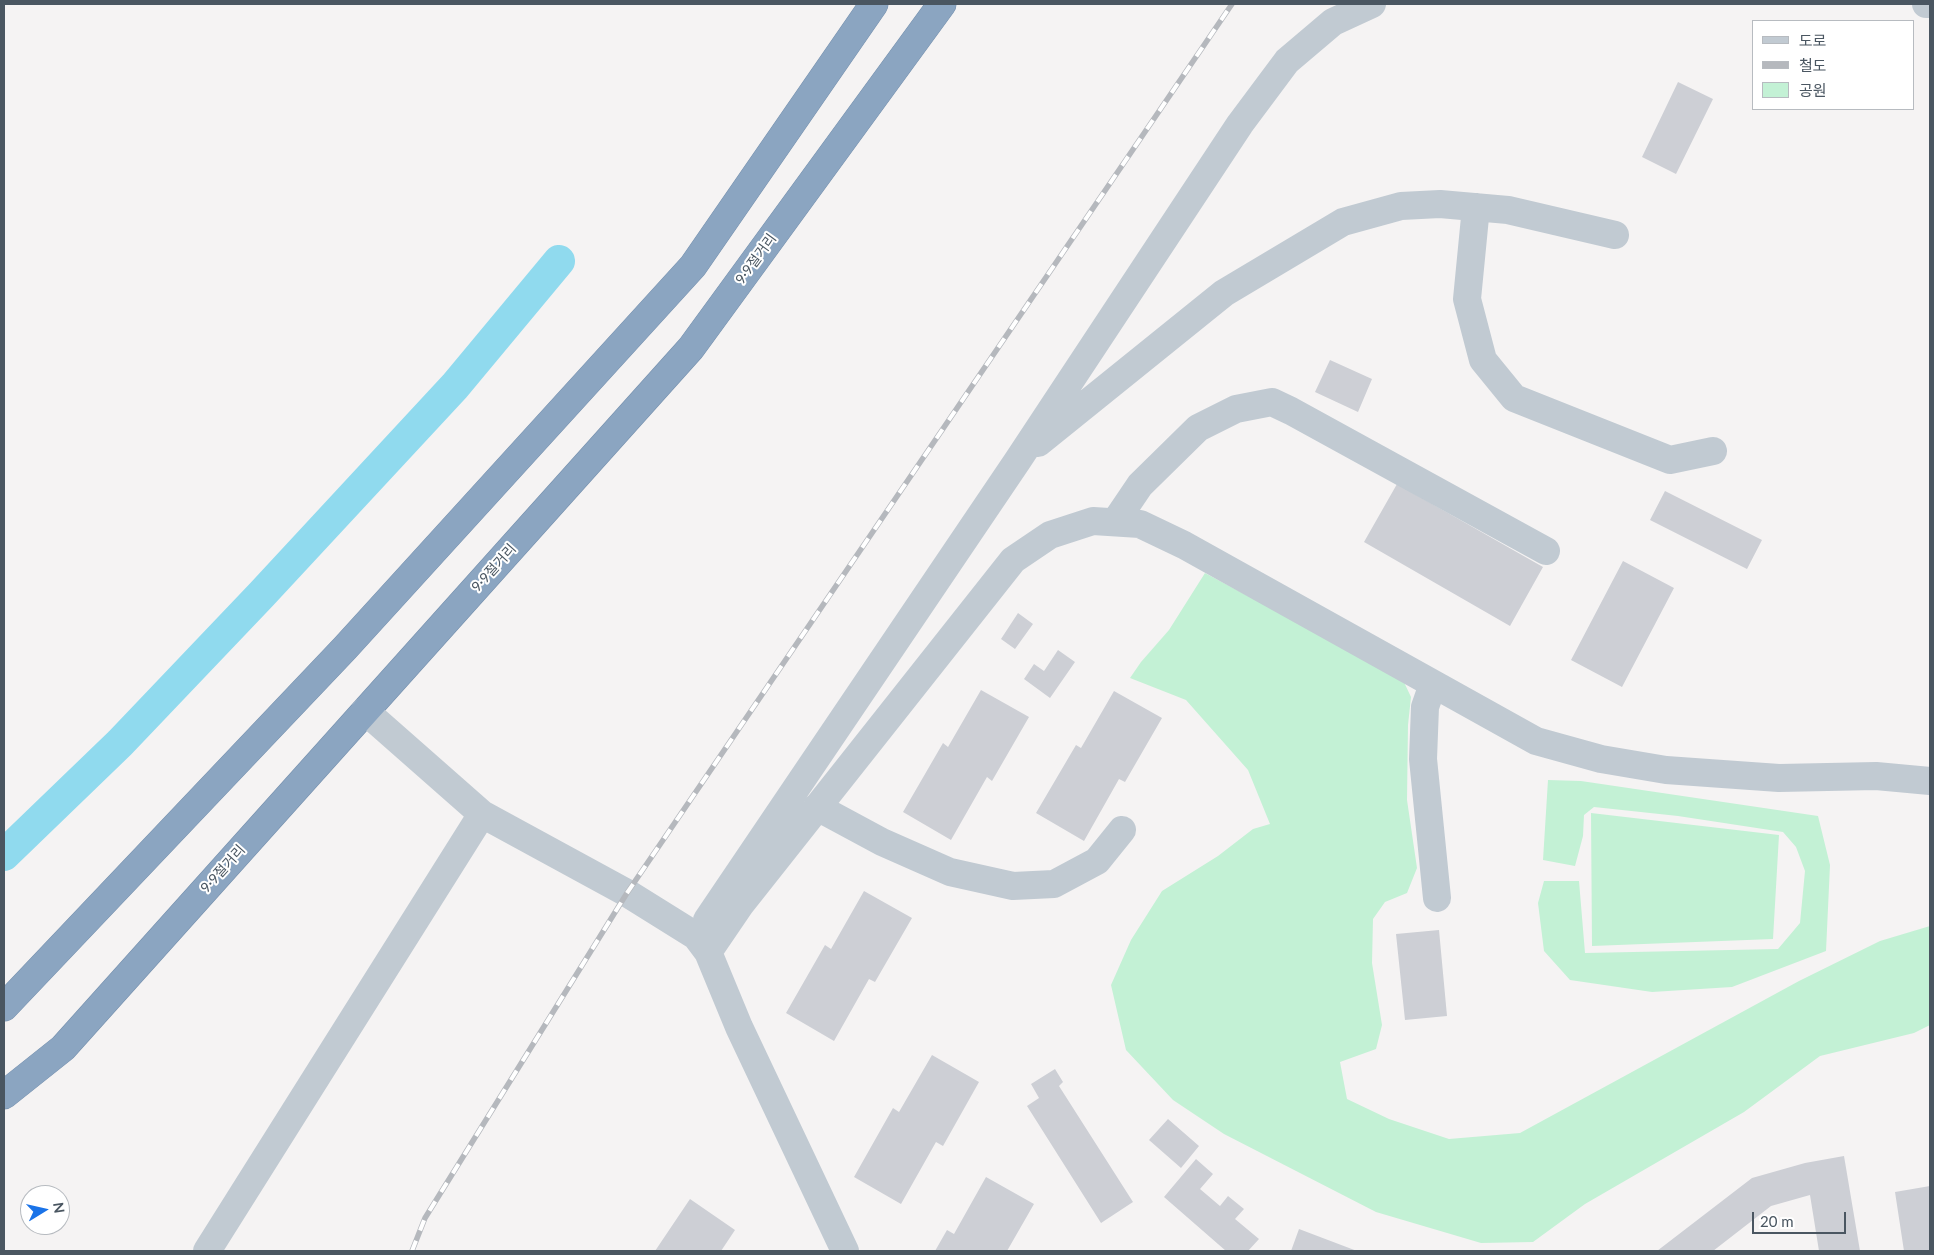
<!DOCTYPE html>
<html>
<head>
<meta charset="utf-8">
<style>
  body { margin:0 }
  #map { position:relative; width:1934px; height:1255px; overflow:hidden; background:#f5f3f3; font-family:Lato,"Noto Sans KR",sans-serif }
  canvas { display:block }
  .frame { position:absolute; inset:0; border:5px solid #4a5661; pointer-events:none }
  .legend { position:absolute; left:1752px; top:20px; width:162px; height:90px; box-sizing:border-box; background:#fff; border:1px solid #b7bbc0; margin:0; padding:6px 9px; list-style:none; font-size:15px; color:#4a5661 }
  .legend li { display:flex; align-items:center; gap:10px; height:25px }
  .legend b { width:25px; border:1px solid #b7bbc0 }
  .north { position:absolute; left:20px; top:1185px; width:50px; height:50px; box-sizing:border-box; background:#fff; border:1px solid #b7bbc0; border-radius:50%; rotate:81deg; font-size:14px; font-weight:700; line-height:20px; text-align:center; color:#4a5661 }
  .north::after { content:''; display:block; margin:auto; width:18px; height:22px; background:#1a73e8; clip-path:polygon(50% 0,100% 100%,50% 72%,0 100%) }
  .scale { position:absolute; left:1752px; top:1212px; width:94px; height:22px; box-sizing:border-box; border:2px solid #4a5661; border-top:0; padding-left:6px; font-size:15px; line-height:18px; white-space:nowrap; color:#4a5661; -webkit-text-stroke:4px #fff; paint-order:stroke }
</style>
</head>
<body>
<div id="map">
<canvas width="1934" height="1255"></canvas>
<div class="frame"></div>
<ul class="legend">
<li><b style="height:6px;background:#c1cad2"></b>도로</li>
<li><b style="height:6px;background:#b5b8bd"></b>철도</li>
<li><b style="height:14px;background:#c3f1d5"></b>공원</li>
</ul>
<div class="north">N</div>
<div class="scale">20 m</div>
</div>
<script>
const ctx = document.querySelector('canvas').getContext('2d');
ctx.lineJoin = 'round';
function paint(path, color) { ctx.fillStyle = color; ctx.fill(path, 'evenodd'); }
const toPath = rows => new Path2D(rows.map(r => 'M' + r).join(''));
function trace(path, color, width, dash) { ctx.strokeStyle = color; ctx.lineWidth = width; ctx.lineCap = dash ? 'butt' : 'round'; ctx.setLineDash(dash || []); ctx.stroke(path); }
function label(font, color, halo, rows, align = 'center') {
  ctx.font = font + ' Lato,"Noto Sans KR",sans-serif'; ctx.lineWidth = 4; ctx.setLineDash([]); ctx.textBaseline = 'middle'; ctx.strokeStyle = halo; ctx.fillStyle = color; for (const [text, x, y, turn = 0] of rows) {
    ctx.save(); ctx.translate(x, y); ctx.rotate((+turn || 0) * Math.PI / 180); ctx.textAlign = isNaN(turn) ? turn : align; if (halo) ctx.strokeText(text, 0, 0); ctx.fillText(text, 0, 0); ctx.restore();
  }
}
const green = toPath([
  [1205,573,1402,678,1411,697,1408,725,1407,800,1417,868,1407,893,1385,902,1373,919,1372,963,1382,1025,1376,1049,1340,1062,1347,1099,1389,1119,1449,1139,1520,1133,1799,981,1880,941,1930,926,1930,1025,1914,1033,1820,1056,1744,1112,1585,1204,1533,1242,1481,1243,1376,1212,1224,1134,1173,1100,1126,1050,1111,985,1131,940,1162,891,1218,856,1253,829,1270,824,1248,770,1186,700,1130,678,1141,662,1169,630],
  [1548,780,1581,781,1818,816,1830,865,1826,951,1732,987,1652,992,1570,980,1544,951,1538,903,1544,881,1579,881,1585,953,1778,949,1800,923,1805,871,1796,847,1783,832,1678,816,1594,807,1584,815,1583,836,1575,866,1543,860],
  [1591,813,1779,835,1773,939,1592,946]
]);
const canal = toPath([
  [4,855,120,743,262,594,455,386,559,261]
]);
const building = toPath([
  [1678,82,1713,99,1676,174,1642,157],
  [1330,360,1372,379,1358,412,1315,392],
  [1397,484,1543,567,1510,626,1364,542],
  [1665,491,1762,540,1747,569,1650,520],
  [1623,561,1674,588,1622,687,1571,660],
  [1018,613,1033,624,1015,649,1001,639],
  [1058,650,1075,662,1050,698,1024,679,1034,664,1044,671],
  [981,690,1029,717,992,781,987,777,951,840,903,812,943,743,948,747],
  [1114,691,1162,718,1125,782,1119,779,1084,841,1036,813,1076,745,1081,748],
  [864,891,912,918,875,982,869,979,834,1041,786,1013,825,945,831,949],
  [1439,930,1447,1016,1405,1020,1396,934],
  [932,1055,979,1082,943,1146,936,1142,901,1204,854,1177,893,1108,899,1112],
  [1055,1069,1063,1082,1059,1086,1133,1202,1101,1223,1027,1106,1039,1098,1031,1084],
  [1168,1119,1199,1146,1181,1168,1149,1140],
  [1844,1156,1860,1251,1819,1251,1810,1195,1771,1206,1713,1251,1657,1251,1752,1178,1805,1163],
  [1196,1159,1213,1174,1200,1189,1220,1206,1228,1196,1244,1209,1235,1219,1259,1239,1248,1251,1226,1251,1164,1197],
  [986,1177,1034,1204,1007,1251,935,1251,947,1230,954,1234],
  [1930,1186,1930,1251,1904,1251,1895,1192],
  [690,1199,735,1230,721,1251,655,1251],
  [1299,1229,1357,1251,1291,1251]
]);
const minor = toPath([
  [1926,4,1930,4],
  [1476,207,1467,299,1483,360,1514,398,1670,460,1713,451],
  [1038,443,1224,293,1343,222,1401,206,1440,204,1508,210,1615,235],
  [1115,522,1140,485,1198,428,1236,409,1272,402,1291,411,1546,551],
  [1433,684,1425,707,1423,759,1437,898],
  [365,711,482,814,627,893,696,936,708,952,739,1027,845,1251],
  [817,807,882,842,950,872,1013,886,1054,884,1097,861,1122,830],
  [707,920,1018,460,1240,124,1287,61,1333,22,1372,4],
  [708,952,740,905,1013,560,1050,535,1093,521,1140,524,1184,545,1536,741,1601,759,1666,770,1779,778,1876,776,1930,781],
  [207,1251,482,814]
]);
const highway = toPath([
  [4,1007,345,648,693,266,874,4],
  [4,1095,63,1048,691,348,942,4]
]);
const rail = toPath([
  [412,1251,425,1218,627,893,1232,4]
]);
const streetNames = [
  ["9·9절거리",756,259,-54],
  ["9·9절거리",494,568,-48],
  ["9·9절거리",223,869,-48]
];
paint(green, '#c3f1d5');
trace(canal, '#90daee', 32);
paint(building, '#cdcfd5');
trace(highway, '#7690ad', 29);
trace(minor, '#c1cad2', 28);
trace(highway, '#8ba5c1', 28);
trace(rail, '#b5b8bd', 5.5);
trace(rail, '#fff', 4, [11]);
label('14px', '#4a5661', '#fff', streetNames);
</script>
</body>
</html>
